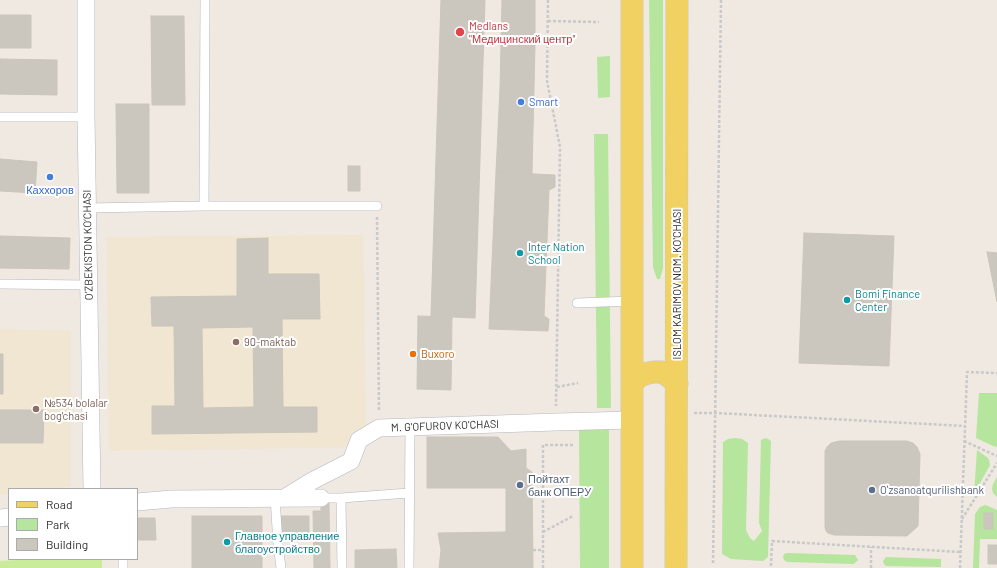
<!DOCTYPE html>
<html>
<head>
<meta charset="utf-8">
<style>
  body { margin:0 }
  #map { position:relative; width:997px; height:568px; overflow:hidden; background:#efe9e1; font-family:Barlow,sans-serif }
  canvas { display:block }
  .legend { position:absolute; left:8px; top:488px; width:130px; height:72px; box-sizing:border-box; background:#fff; border:1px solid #ababab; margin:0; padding:5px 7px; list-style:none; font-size:12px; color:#2e2e2e }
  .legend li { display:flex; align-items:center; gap:8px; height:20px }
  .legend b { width:20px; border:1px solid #ababab }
</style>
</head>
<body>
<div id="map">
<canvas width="997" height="568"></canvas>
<ul class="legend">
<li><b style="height:5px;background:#f2d163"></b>Road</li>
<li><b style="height:11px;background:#b6e59e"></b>Park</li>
<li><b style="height:11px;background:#cbc7bf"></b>Building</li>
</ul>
</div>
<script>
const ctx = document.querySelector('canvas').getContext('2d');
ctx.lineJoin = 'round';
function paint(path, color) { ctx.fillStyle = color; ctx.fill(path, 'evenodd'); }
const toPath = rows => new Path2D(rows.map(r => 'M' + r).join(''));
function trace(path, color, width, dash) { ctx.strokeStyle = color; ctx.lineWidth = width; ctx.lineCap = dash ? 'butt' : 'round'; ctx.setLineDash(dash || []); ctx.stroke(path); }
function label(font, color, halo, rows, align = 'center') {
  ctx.font = font + ' Barlow,sans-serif'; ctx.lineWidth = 4; ctx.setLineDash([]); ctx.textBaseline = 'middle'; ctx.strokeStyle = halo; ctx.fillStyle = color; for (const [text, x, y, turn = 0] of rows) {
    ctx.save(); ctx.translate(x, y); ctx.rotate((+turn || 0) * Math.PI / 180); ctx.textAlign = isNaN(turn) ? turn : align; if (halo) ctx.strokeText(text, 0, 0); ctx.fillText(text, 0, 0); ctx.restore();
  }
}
const education = toPath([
  [363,235,366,447,109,451,107,237],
  [0,329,71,331,71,486,49,489,9,489,9,494,0,495]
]);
const green = toPath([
  [649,0,663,0,663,268,660,279,657,279,653,267],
  [610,56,610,97,598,98,597,57],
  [594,134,608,134,611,408,597,408],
  [979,393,997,393,997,447,993,446,976,438],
  [609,427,609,568,580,568,579,428],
  [735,438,742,439,748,443,746,530,750,538,754,541,762,531,759,523,761,440,765,438,768,439,771,441,768,557,763,561,731,559,722,554,723,442,728,439],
  [977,450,988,458,989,460,990,465,974,494],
  [997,477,997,497,993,493,992,489,993,484],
  [985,505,988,506,997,510,997,539,980,539,979,568,973,568,975,514,980,507],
  [787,553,855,555,858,560,854,564,787,562,784,560,783,557,784,554],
  [886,557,941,559,941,567,886,566,884,564,883,561]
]);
const pitch = toPath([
  [31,559,102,559,102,568,0,568,0,561]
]);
const building = toPath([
  [441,0,485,0,475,318,431,316,441,0],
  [502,0,535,0,535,46,501,46,502,0],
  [0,15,31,15,31,48,0,48,0,15],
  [151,16,184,16,185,105,152,105,151,16],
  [501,46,535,46,534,88,500,88,501,46],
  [0,59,57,60,57,95,0,94,0,59],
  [500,88,534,88,532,174,496,172,500,88],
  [116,104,149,104,149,193,117,193,116,104],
  [0,159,37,162,35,193,0,191,0,159],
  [348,166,360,166,360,191,348,191,348,166],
  [496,172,555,175,555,187,549,190,544,316,549,319,548,331,489,329,496,172],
  [804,233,894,236,889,366,799,363,804,233],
  [0,236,70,238,69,269,0,268,0,236],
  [268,238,268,274,319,274,320,319,282,319,283,407,317,407,317,432,152,434,152,406,175,406,174,326,152,326,151,297,237,296,237,239,268,238],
  [253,327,254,407,203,408,202,328,253,327],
  [987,252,997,253,997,302,987,252],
  [418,316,452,317,451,390,417,389,418,316],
  [0,354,3,354,3,394,0,394,0,354],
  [0,410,44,410,43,443,0,443,0,410],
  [427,437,498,437,511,451,526,449,526,468,532,472,533,568,439,568,441,550,438,533,506,532,506,488,427,488,427,437],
  [840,441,907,441,913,443,917,447,920,454,918,526,907,536,834,535,828,533,826,531,825,527,825,451,827,447,831,443,840,441],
  [321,502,329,502,330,568,314,568,313,511,321,511,321,502],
  [984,513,993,513,993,529,984,529,984,513],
  [192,516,262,516,262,568,192,568,192,516],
  [280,516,309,516,309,537,279,537,280,516],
  [137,518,155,518,156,540,137,540,137,518],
  [988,545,997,545,997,564,988,564,988,545],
  [396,549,397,568,355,568,355,550,396,549]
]);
const path = toPath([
  [548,0,547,81,560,147,556,406],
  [548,21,599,22],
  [377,217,379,412],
  [557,387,578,383],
  [694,413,716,413,965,426],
  [964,441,997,456],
  [962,519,997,463],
  [543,532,573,516],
  [533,550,543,550],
  [713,563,721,0],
  [771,566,772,541,960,552],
  [543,568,543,445,573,445],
  [871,568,871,547],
  [960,568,967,372,997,373]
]);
const lane = toPath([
  [0,117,86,117],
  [204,206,205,0],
  [87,208,204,206,377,206],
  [0,284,88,285],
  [577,303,632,301],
  [275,497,278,544,281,568],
  [321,498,341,498,409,493],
  [341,498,342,568],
  [123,559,123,568],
  [409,568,410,427]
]);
const street = toPath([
  [86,0,86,117,92,489],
  [286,497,312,481,351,461,359,440,379,428,556,422,632,420],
  [137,502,171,499,321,498],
  [0,518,9,517]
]);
const primary = toPath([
  [632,0,632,568],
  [632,384,636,379,642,375,648,373,654,372,661,372,667,375,672,379,677,384],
  [676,568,677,0]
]);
const markers = [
  [460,32,5,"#e0444e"],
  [521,102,4,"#3f7fe0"],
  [50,177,4,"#3f7fe0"],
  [520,253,4,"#0f9aa8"],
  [847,300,4,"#0f9aa8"],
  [236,342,4,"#8d6e63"],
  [413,354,4,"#e8710a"],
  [36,409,4,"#8d6e63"],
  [520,485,4,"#5c6f8a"],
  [872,490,4,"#5c6f8a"],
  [227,542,4,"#0f9aa8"]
];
const healthNames = [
  ["Medlans",469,26],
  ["\"Медицинский центр\"",469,39]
];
const shopNames = [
  ["Smart",529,102],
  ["Каххоров",50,190,"center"]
];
const streetNames = [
  ["O‘ZBEKISTON KO‘CHASI",88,245,-91],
  ["ISLOM KARIMOV NOM. KO'CHASI",677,284,-90],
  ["M. G'OFUROV KO'CHASI",445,426,-2]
];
const cultureNames = [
  ["Inter Nation",528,247],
  ["School",528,260],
  ["Bomi Finance",855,294],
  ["Center",855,307],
  ["Главное управление",235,536],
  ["благоустройство",235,549]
];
const educationNames = [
  ["90-maktab",244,342],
  ["№534 bolalar",44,403],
  ["bog'chasi",44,416]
];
const foodNames = [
  ["Buxoro",421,354]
];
const serviceNames = [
  ["Пойтахт",528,479],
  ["банк ОПЕРУ",528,492],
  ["Oʻzsanoatqurilishbank",880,490]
];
paint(education, '#f0e6d1');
paint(green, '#b6e59e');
paint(pitch, '#c9ec9a');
paint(building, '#cbc7bf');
trace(building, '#cbc5ba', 1);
trace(lane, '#b4b7c1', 10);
trace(street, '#b4b7c1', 18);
trace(primary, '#c9c9c9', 23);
trace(path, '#c9c9c9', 2.5, [3, 2]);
trace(lane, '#fff', 9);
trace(street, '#fff', 17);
trace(primary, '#f2d163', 22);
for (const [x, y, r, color] of markers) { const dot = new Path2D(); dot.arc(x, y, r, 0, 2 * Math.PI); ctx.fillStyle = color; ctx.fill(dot); trace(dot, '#fff', 1.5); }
label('11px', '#be3a42', '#fff', healthNames, 'left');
label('11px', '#366cbe', '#fff', shopNames, 'left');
label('11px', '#2e2e2e', '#fff', streetNames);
label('11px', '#0d838f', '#fff', cultureNames, 'left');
label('11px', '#785e54', '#fff', educationNames, 'left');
label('11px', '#c56008', '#fff', foodNames, 'left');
label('11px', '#4e5e75', '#fff', serviceNames, 'left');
</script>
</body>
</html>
